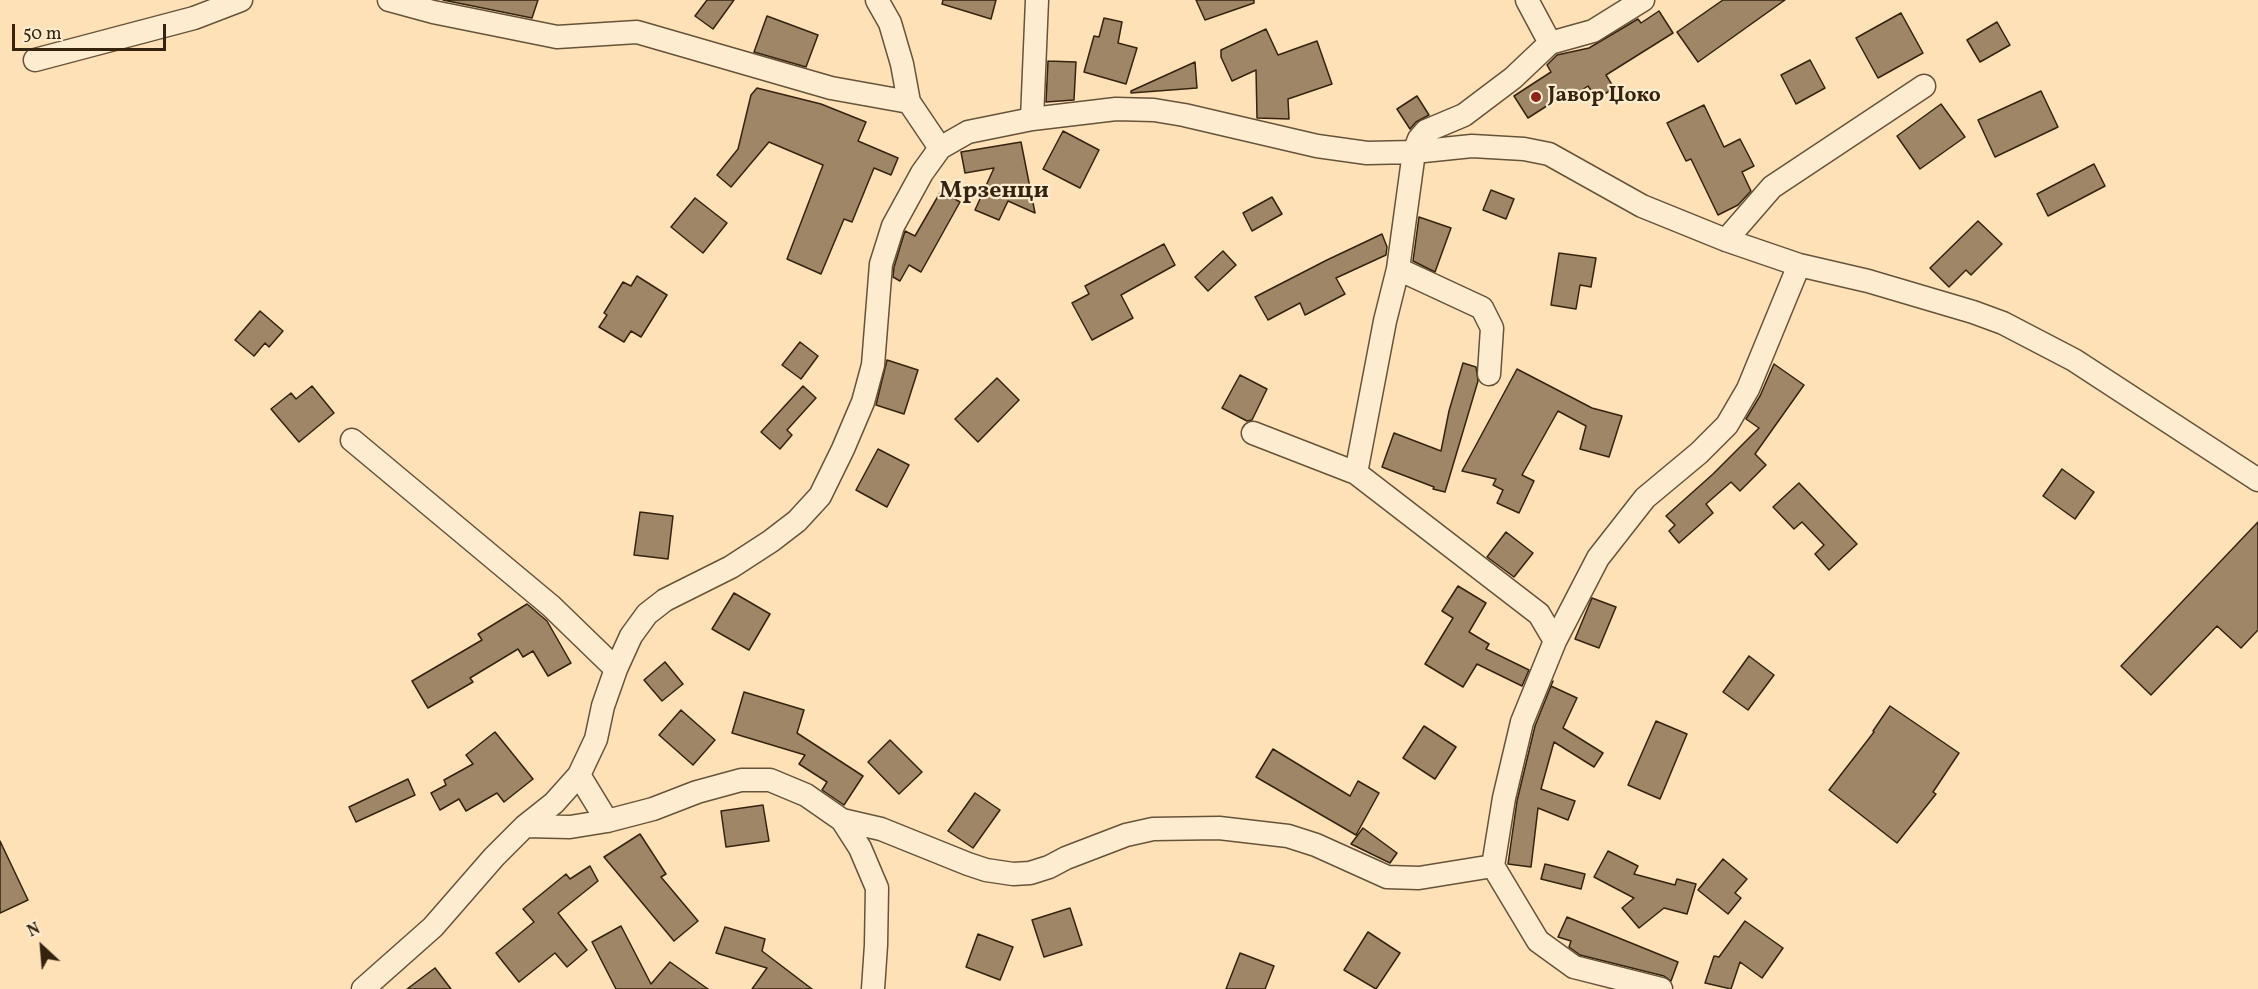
<!DOCTYPE html>
<html>
<head>
<meta charset="utf-8">
<style>
  body { margin:0 }
  #map { position:relative; width:2258px; height:989px; overflow:hidden; background:#fee1b6; font-family:Vollkorn,serif }
  canvas { display:block }
  .north { position:absolute; left:12px; top:917px; width:60px; height:60px; -webkit-text-stroke:4px #feecd0; paint-order:stroke; rotate:334deg; font-size:16px; font-weight:700; line-height:24px; text-align:center; color:#352310 }
  .north::after { content:''; display:block; margin:auto; width:21px; height:27px; background:#352310; clip-path:polygon(50% 0,100% 100%,50% 72%,0 100%) }
  .scale { position:absolute; left:12px; top:24px; width:154px; height:27px; box-sizing:border-box; border:3px solid #352310; border-top:0; padding-left:8px; font-size:18px; line-height:21px; white-space:nowrap; color:#352310; -webkit-text-stroke:4px #feecd0; paint-order:stroke }
</style>
</head>
<body>
<div id="map">
<canvas width="2258" height="989"></canvas>
<div class="north">N</div>
<div class="scale">50 m</div>
</div>
<script>
const ctx = document.querySelector('canvas').getContext('2d');
ctx.lineJoin = 'round';
function paint(path, color) { ctx.fillStyle = color; ctx.fill(path, 'evenodd'); }
const toPath = rows => new Path2D(rows.map(r => 'M' + r).join(''));
function trace(path, color, width, dash) { ctx.strokeStyle = color; ctx.lineWidth = width; ctx.lineCap = dash ? 'butt' : 'round'; ctx.setLineDash(dash || []); ctx.stroke(path); }
function label(font, color, halo, rows, align = 'center') {
  ctx.font = font + ' Vollkorn,serif'; ctx.lineWidth = 4.5; ctx.setLineDash([]); ctx.textBaseline = 'middle'; ctx.strokeStyle = halo; ctx.fillStyle = color; for (const [text, x, y, turn = 0] of rows) {
    ctx.save(); ctx.translate(x, y); ctx.rotate((+turn || 0) * Math.PI / 180); ctx.textAlign = isNaN(turn) ? turn : align; if (halo) ctx.strokeText(text, 0, 0); ctx.fillText(text, 0, 0); ctx.restore();
  }
}
const building = toPath([
  [443,0,538,0,532,18,443,0],
  [707,0,734,0,713,29,695,16,707,0],
  [943,0,996,0,991,19,942,4,943,0],
  [1196,0,1254,0,1254,3,1205,20,1196,0],
  [1723,0,1785,0,1698,62,1677,32,1723,0],
  [1659,11,1673,33,1606,75,1614,88,1597,99,1588,86,1570,98,1567,93,1528,118,1514,96,1551,72,1547,65,1557,55,1589,48,1638,19,1641,23,1659,11],
  [1901,13,1923,53,1878,78,1856,38,1901,13],
  [767,16,818,35,806,67,754,52,767,16],
  [1104,18,1122,22,1118,43,1137,48,1126,84,1084,72,1094,36,1099,37,1104,18],
  [1997,22,2010,45,1980,62,1967,40,1997,22],
  [1266,29,1278,55,1317,41,1332,84,1288,99,1289,119,1257,118,1256,70,1232,81,1221,57,1221,50,1266,29],
  [1810,60,1825,88,1796,104,1781,75,1810,60],
  [1048,61,1076,62,1074,100,1046,102,1048,61],
  [1195,62,1197,88,1131,93,1131,91,1195,62],
  [757,88,821,104,866,122,858,141,898,158,891,175,874,168,852,222,844,219,821,274,787,259,823,165,769,142,731,187,717,175,738,149,751,95,757,88],
  [2041,91,2058,127,1995,157,1978,120,2041,91],
  [1417,96,1429,115,1416,122,1410,129,1397,109,1417,96],
  [1941,104,1965,137,1920,169,1897,136,1941,104],
  [1704,105,1724,147,1740,139,1754,166,1742,172,1751,191,1738,205,1718,215,1691,159,1686,161,1667,123,1704,105],
  [1063,131,1099,150,1080,188,1043,169,1063,131],
  [1021,142,1035,213,1008,201,999,220,975,210,994,168,965,173,961,152,1021,142],
  [2094,164,2105,186,2048,216,2037,194,2094,164],
  [1491,190,1514,199,1506,219,1483,210,1491,190],
  [941,191,960,202,921,272,909,265,900,281,893,277,894,267,905,231,915,236,941,191],
  [1272,197,1282,214,1252,231,1243,213,1272,197],
  [695,198,727,223,703,253,671,227,695,198],
  [1419,217,1451,228,1435,272,1413,261,1419,217],
  [1978,221,2002,244,1971,275,1966,270,1949,287,1930,268,1978,221],
  [1382,234,1387,247,1386,255,1336,278,1345,294,1305,315,1300,303,1268,320,1255,297,1327,260,1382,234],
  [1164,244,1175,265,1121,295,1133,318,1092,340,1072,303,1089,294,1085,286,1164,244],
  [1223,251,1236,265,1208,291,1195,277,1223,251],
  [1559,253,1596,258,1591,287,1580,285,1576,309,1551,305,1559,253],
  [637,276,667,295,641,337,631,331,624,342,599,327,607,315,604,313,623,282,631,286,637,276],
  [260,311,283,331,269,347,265,343,254,356,235,340,260,311],
  [800,342,818,356,801,379,782,365,800,342],
  [887,360,918,370,904,414,876,405,887,360],
  [1463,363,1476,367,1478,381,1445,492,1433,489,1434,487,1382,467,1394,433,1441,451,1449,411,1463,363],
  [1774,364,1804,385,1755,454,1766,465,1740,491,1731,482,1706,504,1713,513,1679,543,1669,531,1675,525,1666,516,1713,474,1759,428,1746,419,1760,396,1774,364],
  [1517,369,1592,408,1622,416,1609,457,1580,449,1586,426,1558,411,1522,475,1534,481,1519,513,1497,503,1503,490,1493,485,1496,479,1462,471,1517,369],
  [1240,375,1267,389,1252,420,1247,421,1222,408,1240,375],
  [997,378,1019,400,978,442,955,419,997,378],
  [312,386,334,413,299,442,271,409,291,393,296,399,312,386],
  [803,386,816,398,787,430,792,435,780,449,761,432,803,386],
  [878,449,909,465,887,507,856,490,878,449],
  [2062,469,2094,492,2075,519,2043,496,2062,469],
  [1799,483,1857,544,1829,570,1815,554,1824,545,1802,522,1794,529,1773,507,1799,483],
  [640,512,673,516,668,559,634,555,640,512],
  [2258,522,2258,630,2241,648,2217,626,2151,695,2121,666,2258,522],
  [1506,532,1533,553,1514,577,1487,557,1506,532],
  [1458,586,1486,603,1469,632,1489,644,1486,649,1529,670,1522,686,1477,664,1463,687,1425,664,1453,618,1442,611,1458,586],
  [734,593,770,614,749,650,712,629,734,593],
  [1592,598,1616,607,1599,648,1575,639,1592,598],
  [527,604,547,621,571,663,548,676,533,651,523,657,518,649,470,678,473,682,428,708,412,681,482,640,478,634,527,604],
  [1749,656,1774,675,1748,710,1723,692,1749,656],
  [665,662,683,684,662,701,644,680,665,662],
  [1553,681,1551,686,1577,698,1563,728,1603,753,1594,767,1554,742,1541,789,1575,801,1568,820,1538,808,1531,867,1508,864,1517,801,1535,726,1553,681],
  [744,692,804,710,797,733,863,776,844,805,822,790,827,782,799,764,805,755,732,733,744,692],
  [1890,706,1959,753,1933,792,1936,794,1897,843,1829,790,1874,732,1873,731,1890,706],
  [681,710,715,740,693,765,659,735,681,710],
  [1656,721,1687,734,1660,799,1628,785,1656,721],
  [1424,726,1456,747,1435,779,1403,758,1424,726],
  [495,732,533,779,504,802,497,793,466,811,459,799,440,810,431,793,446,785,444,780,473,764,466,755,495,732],
  [890,740,922,772,899,794,868,762,890,740],
  [1273,749,1350,796,1358,781,1379,793,1356,835,1256,777,1273,749],
  [408,779,415,795,356,822,349,807,408,779],
  [975,793,1000,810,973,848,948,831,975,793],
  [763,805,769,841,726,847,721,811,763,805],
  [1363,828,1397,853,1390,863,1351,844,1363,828],
  [640,834,666,874,661,877,698,921,674,941,604,857,640,834],
  [0,841,28,900,0,913,0,841],
  [1608,851,1638,866,1634,874,1675,885,1677,879,1696,884,1687,914,1664,908,1639,928,1622,908,1634,898,1594,877,1608,851],
  [1723,859,1747,879,1735,893,1741,898,1728,914,1698,890,1723,859],
  [1545,864,1585,874,1581,889,1541,879,1545,864],
  [590,866,598,881,558,913,587,950,567,967,555,953,519,982,496,953,534,922,523,909,566,874,570,879,590,866],
  [1070,908,1082,945,1044,957,1032,920,1070,908],
  [1567,917,1678,962,1671,981,1664,976,1580,955,1569,947,1571,941,1558,937,1567,917],
  [1745,921,1783,948,1762,978,1740,962,1731,989,1705,983,1714,956,1719,957,1745,921],
  [621,926,651,984,670,962,708,989,616,989,592,942,621,926],
  [725,927,765,939,762,951,812,989,752,989,767,968,716,953,725,927],
  [1368,932,1400,953,1376,989,1344,970,1368,932],
  [978,934,1013,947,1000,980,966,967,978,934],
  [1240,953,1274,966,1265,989,1226,989,1240,953],
  [435,968,451,989,407,989,435,968]
]);
const minor = toPath([
  [389,0,433,12,557,37,637,32,831,88,909,102],
  [877,0,890,23,902,64,909,102,940,148],
  [1550,43,1593,31,1643,0],
  [35,60,194,18,241,0],
  [1032,119,1037,0],
  [1726,240,1772,187,1924,86],
  [1398,269,1482,308,1492,328,1489,374],
  [1253,433,1356,473,1539,614,1555,641],
  [352,440,551,606,616,669],
  [1356,473,1385,321,1398,269,1414,152,1419,139,1426,131,1464,115,1513,78,1550,43,1527,0],
  [579,775,607,821],
  [842,820,860,848,877,888,876,945,873,989],
  [525,826,570,827,607,821,653,809,697,792,741,780,770,780,806,795,842,820,881,829,968,864,986,870,1013,874,1030,873,1049,867,1066,858,1126,835,1153,829,1219,828,1288,836,1316,845,1387,877,1419,878,1493,866,1504,798,1522,722,1555,641,1598,558,1645,498,1699,453,1727,425,1748,389,1799,265],
  [1493,866,1538,941,1574,967,1661,989],
  [363,989,433,927,494,857,525,826,554,803,579,775,596,739,603,706,616,669,631,636,647,614,665,600,731,567,771,541,797,521,820,496,843,449,863,402,873,365,881,264,893,226,922,173,940,148,968,132,1032,119,1116,109,1154,110,1184,115,1317,146,1367,153,1414,152,1472,146,1524,149,1549,154,1642,206,1726,240,1799,265,1868,281,1973,312,2003,323,2074,360,2258,480]
]);
const markers = [
  [1536,97,6,"#8f2418"]
];
const poiNames = [
  ["Јавор Џоко",1548,97]
];
const quarterNames = [
  ["Мрзенци",994,193]
];
paint(building, '#9e8666');
trace(building, '#352310', 1.5);
trace(minor, '#67523a', 25);
trace(minor, '#feecd0', 22);
for (const [x, y, r, color] of markers) { const dot = new Path2D(); dot.arc(x, y, r, 0, 2 * Math.PI); ctx.fillStyle = color; ctx.fill(dot); trace(dot, '#feecd0', 2); }
label('bold 21px', '#352310', '#feecd0', poiNames, 'left');
label('bold 24px', '#352310', '#feecd0', quarterNames);
</script>
</body>
</html>
